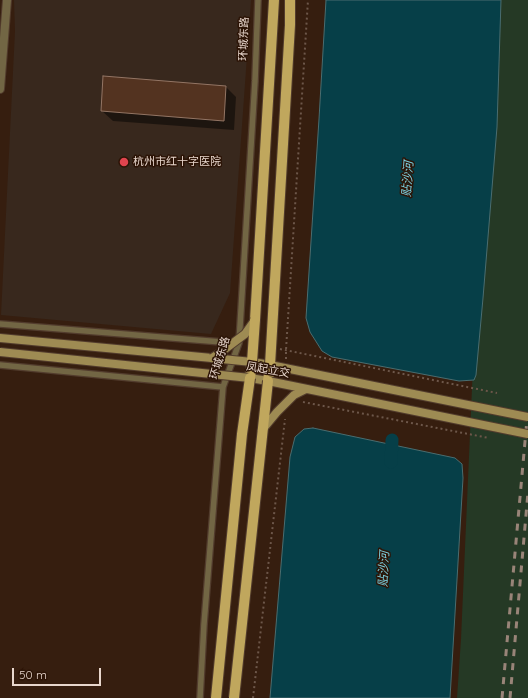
<!DOCTYPE html>
<html>
<head>
<meta charset="utf-8">
<style>
  body { margin:0 }
  #map { position:relative; width:528px; height:698px; overflow:hidden; background:#361e0f; font-family:Quicksand,sans-serif }
  canvas { display:block }
  .scale { position:absolute; left:12px; top:668px; width:89px; height:18px; box-sizing:border-box; border:2px solid #e8d7cd; border-top:0; padding-left:5px; font-size:12px; line-height:14px; white-space:nowrap; color:#e8d7cd; -webkit-text-stroke:3px #2c1406; paint-order:stroke }
</style>
</head>
<body>
<div id="map">
<canvas width="528" height="698"></canvas>
<div class="scale">50 m</div>
</div>
<script>
const ctx = document.querySelector('canvas').getContext('2d');
ctx.lineJoin = 'round';
function paint(path, color) { ctx.fillStyle = color; ctx.fill(path, 'evenodd'); }
const toPath = rows => new Path2D(rows.map(r => 'M' + r).join(''));
function trace(path, color, width, dash) { ctx.strokeStyle = color; ctx.lineWidth = width; ctx.lineCap = dash ? 'butt' : 'round'; ctx.setLineDash(dash || []); ctx.stroke(path); }
function label(font, color, halo, rows, align = 'center') {
  ctx.font = font + ' Quicksand,"Noto Sans SC",sans-serif'; ctx.lineWidth = 3; ctx.setLineDash([]); ctx.textBaseline = 'middle'; ctx.strokeStyle = halo; ctx.fillStyle = color; for (const [text, x, y, turn = 0] of rows) {
    ctx.save(); ctx.translate(x, y); ctx.rotate((+turn || 0) * Math.PI / 180); ctx.textAlign = isNaN(turn) ? turn : align; if (halo) ctx.strokeText(text, 0, 0); ctx.fillText(text, 0, 0); ctx.restore();
  }
}
const medical = toPath([
  [14,0,251,0,230,293,211,334,1,315,15,31]
]);
const green = toPath([
  [489,0,528,0,528,698,457,698,461,639]
]);
const water = toPath([
  [326,0,501,0,497,127,483,298,476,375,474,380,459,381,332,357,322,351,310,332,306,318,319,119,326,0],
  [313,428,455,458,462,464,463,478,450,698,270,698,290,457,295,437,304,429,313,428]
]);
const shadow = toPath([
  [226,87,236,97,234,130,113,121,102,111]
]);
const canal = toPath([
  [391,462,392,440]
]);
const building = toPath([
  [103,76,226,86,224,121,101,111,103,76]
]);
const path = toPath([
  [280,349,497,393],
  [286,359,286,350,308,0],
  [303,402,489,438],
  [253,698,285,419]
]);
const service = toPath([
  [0,324,234,343],
  [0,365,223,387],
  [200,698,204,624,223,387,239,343,255,81,258,0]
]);
const minor = toPath([
  [0,89,7,0]
]);
const secondary = toPath([
  [0,338,212,358],
  [252,362,270,365],
  [250,378,268,381]
]);
const primary = toPath([
  [255,320,274,0],
  [250,378,252,362],
  [268,381,270,365]
]);
const rail = toPath([
  [502,698,528,408],
  [510,698,528,492]
]);
const secondaryBridge = toPath([
  [0,352,250,378],
  [212,358,221,352,245,334,255,320],
  [212,358,252,362],
  [270,365,528,417],
  [268,381,528,434],
  [262,430,277,412,294,395,306,389]
]);
const primaryBridge = toPath([
  [252,362,255,320],
  [270,365,290,25,290,0],
  [216,698,242,434,250,378],
  [234,698,268,381]
]);
const markers = [
  [124,162,5,"#e0444e"]
];
const streetNames = [
  ["环城东路",244,39,-88],
  ["环城东路",220,358,-73],
  ["凤起立交",268,370,10]
];
const poiNames = [
  ["杭州市红十字医院",133,162]
];
const waterNames = [
  ["贴沙河",408,179,-86],
  ["贴沙河",384,569,-87]
];
paint(medical, '#38281d');
paint(green, '#253925');
paint(water, '#063f48');
trace(water, '#4a6d70', 1);
paint(shadow, '#0007');
trace(canal, '#063f48', 13);
paint(building, '#533320');
trace(building, '#937564', 1);
trace(service, '#523c2d', 8);
trace(minor, '#523c2d', 10);
trace(secondary, '#523c2d', 10);
trace(primary, '#523c2d', 12);
trace(path, '#6d574a', 2, [2, 3]);
trace(service, '#726644', 5.5);
trace(minor, '#726644', 8);
trace(secondary, '#9e8b53', 8);
trace(primary, '#c0a75d', 10);
trace(rail, '#998478', 3, [7, 7]);
trace(secondaryBridge, '#523c2d', 10, []);
trace(primaryBridge, '#523c2d', 12, []);
trace(secondaryBridge, '#9e8b53', 8);
trace(primaryBridge, '#c0a75d', 10);
for (const [x, y, r, color] of markers) { const dot = new Path2D(); dot.arc(x, y, r, 0, 2 * Math.PI); ctx.fillStyle = color; ctx.fill(dot); trace(dot, '#2c1406', 1.5); }
label('11px', '#e8d7cd', '#2c1406', streetNames);
label('11px', '#e8d7cd', '#2c1406', poiNames, 'left');
label('italic 12px', '#7cd1e1', '#2c1406', waterNames);
</script>
</body>
</html>
